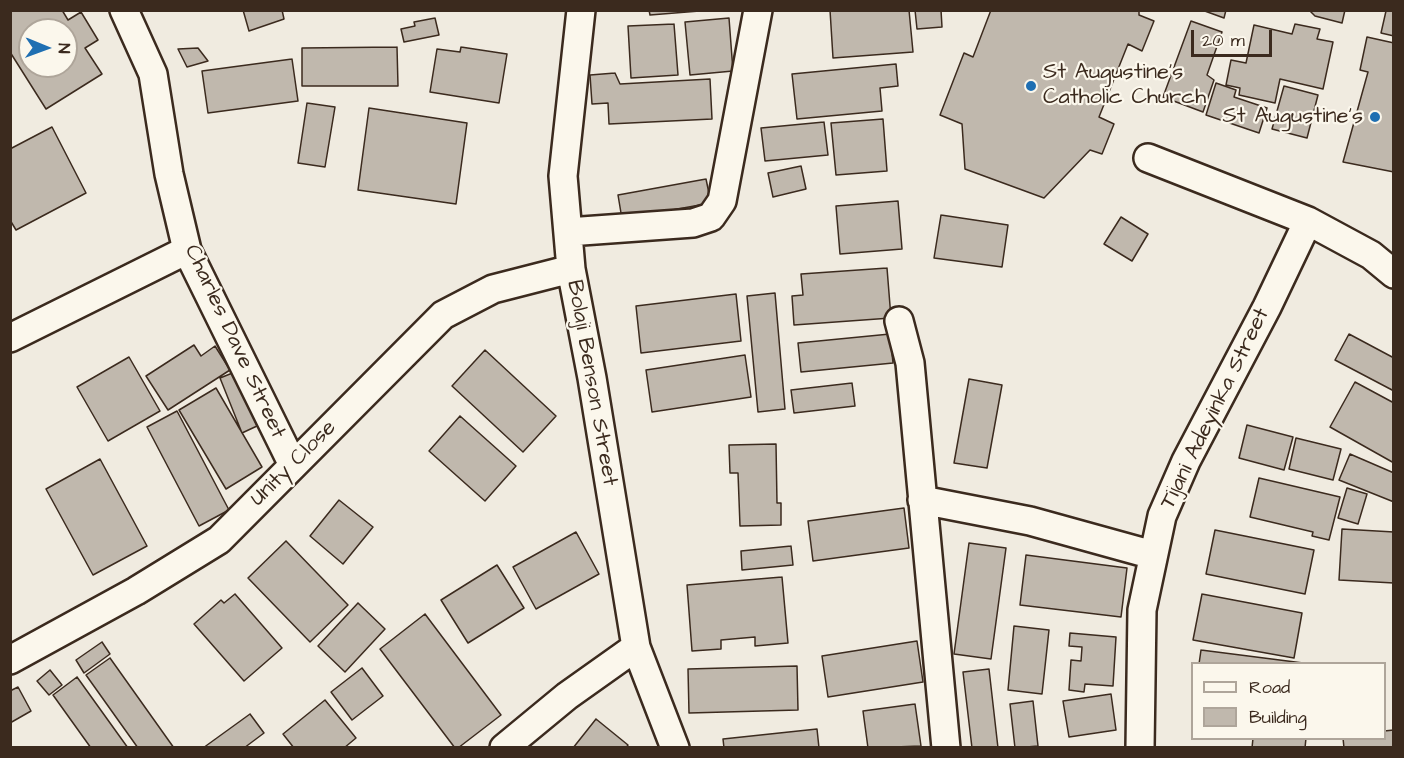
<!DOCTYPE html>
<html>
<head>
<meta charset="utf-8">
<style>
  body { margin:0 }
  #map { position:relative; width:1404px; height:758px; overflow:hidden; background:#f0ebe0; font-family:"Architects Daughter",sans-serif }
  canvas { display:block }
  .frame { position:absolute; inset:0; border:12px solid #3b2a1e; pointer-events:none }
  .legend { position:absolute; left:1191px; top:662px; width:195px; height:78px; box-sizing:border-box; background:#fbf7ec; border:2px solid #aea59a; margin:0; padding:8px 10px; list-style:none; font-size:18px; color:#3b2a1e }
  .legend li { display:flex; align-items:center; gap:12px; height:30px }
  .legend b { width:30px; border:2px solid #aea59a }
  .north { position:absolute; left:18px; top:18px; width:60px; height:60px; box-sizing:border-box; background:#fbf7ec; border:2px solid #aea59a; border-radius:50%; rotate:91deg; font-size:16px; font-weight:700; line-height:24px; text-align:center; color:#3b2a1e }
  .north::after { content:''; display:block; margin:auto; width:21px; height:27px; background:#1f6fb2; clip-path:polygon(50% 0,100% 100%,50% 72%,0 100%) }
  .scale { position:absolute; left:1191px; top:30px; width:81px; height:27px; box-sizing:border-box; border:3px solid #3b2a1e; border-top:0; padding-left:8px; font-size:18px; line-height:21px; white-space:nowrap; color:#3b2a1e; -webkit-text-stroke:4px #fbf7ec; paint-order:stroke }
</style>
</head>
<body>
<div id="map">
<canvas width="1404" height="758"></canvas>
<div class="frame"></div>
<ul class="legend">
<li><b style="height:8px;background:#fbf7ec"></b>Road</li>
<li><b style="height:16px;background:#c0b8ad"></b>Building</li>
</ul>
<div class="north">N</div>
<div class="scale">20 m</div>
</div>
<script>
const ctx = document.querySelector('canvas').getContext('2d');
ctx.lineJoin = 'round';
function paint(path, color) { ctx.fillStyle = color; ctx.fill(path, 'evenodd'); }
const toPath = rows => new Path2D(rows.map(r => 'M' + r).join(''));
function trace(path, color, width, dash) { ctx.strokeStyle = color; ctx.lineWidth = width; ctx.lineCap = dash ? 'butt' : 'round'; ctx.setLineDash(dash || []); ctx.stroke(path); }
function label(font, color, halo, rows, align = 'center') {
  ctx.font = font + ' "Architects Daughter",sans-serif'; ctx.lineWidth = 4.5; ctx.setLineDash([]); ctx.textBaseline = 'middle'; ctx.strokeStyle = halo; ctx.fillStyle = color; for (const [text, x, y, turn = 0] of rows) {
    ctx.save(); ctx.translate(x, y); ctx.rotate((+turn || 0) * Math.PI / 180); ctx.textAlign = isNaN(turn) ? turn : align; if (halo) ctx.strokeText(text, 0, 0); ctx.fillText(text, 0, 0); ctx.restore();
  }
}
const building = toPath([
  [10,10,62,10,68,20,81,12,98,40,85,48,102,74,46,109,10,52,10,10],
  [30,30,66,30,66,66,30,66,30,30],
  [243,10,282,10,284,19,249,31,243,10],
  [649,10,712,10,650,15,649,10],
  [830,10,909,10,913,52,833,58,830,10],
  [915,10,941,10,942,27,917,29,915,10],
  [991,10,1139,10,1139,15,1154,21,1142,51,1128,44,1099,117,1114,124,1102,154,1090,150,1044,198,965,169,962,124,940,115,964,53,973,57,991,10],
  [1202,10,1226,10,1224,18,1202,10],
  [1309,10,1345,10,1342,23,1315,16,1309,10],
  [1382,10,1394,10,1394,36,1381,33,1386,11,1382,10],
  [435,18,439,35,404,42,401,29,415,26,414,22,435,18],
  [729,18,733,71,690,75,685,22,729,18],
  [1191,21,1222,32,1207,75,1214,80,1203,112,1163,97,1191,21],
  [674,24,678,75,631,78,628,26,674,24],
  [1295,24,1320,29,1317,39,1333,42,1323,89,1280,79,1275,103,1239,95,1240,88,1226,85,1231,60,1246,63,1254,25,1292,34,1295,24],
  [1367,37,1394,43,1394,172,1343,162,1368,72,1360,70,1367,37],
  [397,47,398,86,302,86,302,48,397,47],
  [461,47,507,54,499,103,430,92,437,49,460,52,461,47],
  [198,48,208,61,187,67,178,49,198,48],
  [292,59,298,101,208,113,202,71,292,59],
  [896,64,898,86,880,88,882,111,797,119,792,74,896,64],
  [615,73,620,84,710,79,712,119,609,124,608,103,592,104,590,75,615,73],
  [1216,83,1236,90,1234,97,1267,108,1259,133,1206,115,1216,83],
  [1284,86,1318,95,1307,138,1272,129,1284,86],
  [307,103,335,107,325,167,298,163,307,103],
  [369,108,467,123,456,204,358,190,369,108],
  [883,119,887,171,836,175,831,123,883,119],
  [824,122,828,155,765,161,761,128,824,122],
  [52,127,86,193,16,230,10,220,10,149,52,127],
  [801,166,806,189,773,197,768,173,801,166],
  [706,179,711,203,622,219,618,195,706,179],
  [898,201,902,249,840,254,836,206,898,201],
  [941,215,1008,225,1002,267,934,258,941,215],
  [1121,217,1148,234,1132,261,1104,244,1121,217],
  [887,268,891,318,794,325,792,296,803,295,801,274,887,268],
  [775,293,785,409,758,412,747,296,775,293],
  [736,294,741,341,641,353,636,306,736,294],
  [890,334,893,363,801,372,798,343,890,334],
  [1349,334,1394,358,1394,391,1335,360,1349,334],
  [194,345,201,356,215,346,230,370,168,410,146,376,194,345],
  [485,350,556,416,523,452,452,386,485,350],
  [745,355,751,397,652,412,646,370,745,355],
  [129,357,160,411,108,441,77,387,129,357],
  [235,372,257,426,242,433,220,378,235,372],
  [969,379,1002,385,987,468,954,463,969,379],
  [1355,382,1394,403,1394,463,1330,427,1355,382],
  [852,383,855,406,794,413,791,390,852,383],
  [216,388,262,467,226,489,179,410,216,388],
  [177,411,229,510,199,526,147,427,177,411],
  [460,416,516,466,485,501,429,451,460,416],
  [1247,425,1293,437,1284,470,1239,458,1247,425],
  [1296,438,1341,449,1333,480,1289,469,1296,438],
  [776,444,777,503,781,503,781,525,740,526,738,473,730,473,729,445,776,444],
  [1350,454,1394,473,1394,502,1339,480,1350,454],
  [100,459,147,546,93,575,46,489,100,459],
  [1259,478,1340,497,1329,540,1312,536,1313,532,1250,517,1259,478],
  [1347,488,1367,494,1358,524,1338,518,1347,488],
  [339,500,373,527,343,564,310,536,339,500],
  [904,508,909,548,813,561,808,521,904,508],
  [1342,529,1394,532,1394,583,1339,580,1342,529],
  [1215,530,1314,550,1305,594,1206,574,1215,530],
  [576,532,599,574,536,609,513,567,576,532],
  [286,541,348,605,310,642,248,578,286,541],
  [969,543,1006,548,991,659,954,654,969,543],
  [791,546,793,565,742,570,741,551,791,546],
  [1026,555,1127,568,1121,617,1020,605,1026,555],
  [497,565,524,608,468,643,441,600,497,565],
  [782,577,788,643,755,646,755,637,721,640,721,649,692,651,687,585,782,577],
  [235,594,282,648,244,681,194,624,221,600,224,603,235,594],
  [1202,594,1302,613,1294,658,1193,640,1202,594],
  [358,603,385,629,345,672,318,646,358,603],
  [425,614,501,715,458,748,455,748,380,649,425,614],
  [1014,626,1049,630,1042,694,1008,690,1014,626],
  [1070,633,1116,637,1113,686,1085,684,1084,692,1069,690,1071,660,1081,661,1082,647,1069,646,1070,633],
  [917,641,923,682,828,697,822,656,917,641],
  [102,642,110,654,84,673,76,660,102,642],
  [1201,650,1311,664,1199,664,1201,650],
  [110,658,174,748,138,748,86,675,110,658],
  [797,666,798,710,689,713,688,669,797,666],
  [362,668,383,696,352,720,331,692,362,668],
  [989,669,998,748,972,748,963,672,989,669],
  [50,670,62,685,49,695,37,681,50,670],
  [77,677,128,748,91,748,53,695,77,677],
  [18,687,31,711,10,723,10,691,18,687],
  [1111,694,1116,730,1069,737,1063,701,1111,694],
  [325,700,356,738,344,748,294,748,283,734,325,700],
  [1033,701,1038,746,1015,748,1010,704,1033,701],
  [915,704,921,746,868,748,863,711,915,704],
  [250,714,264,733,244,748,203,748,250,714],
  [596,719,628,745,626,748,573,748,596,719],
  [817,729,819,748,724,748,723,739,817,729],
  [1394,730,1394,748,1344,748,1343,738,1384,738,1384,731,1394,730],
  [1253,738,1306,738,1305,748,1252,748,1253,738]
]);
const minor = toPath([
  [124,10,153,74,169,174,187,250,293,465],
  [581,10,563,176,571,269,592,378,636,647,675,748],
  [1148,158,1308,221,1371,255,1394,274],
  [568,232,693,223,711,217,722,201,758,10],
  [899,321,910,363,946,748],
  [10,338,187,250],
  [922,500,1030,521,1153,555],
  [10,660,136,591,219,540,443,315,493,289,571,269],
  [504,748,567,696,636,647],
  [1140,748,1142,610,1162,516,1186,461,1267,307,1308,221]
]);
const markers = [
  [1031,86,6,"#1f6fb2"],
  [1375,117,6,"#1f6fb2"]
];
const poiNames = [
  ["St Augustine's",1043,73],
  ["Catholic Church",1043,98],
  ["St Augustine's",1363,117,"right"]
];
const streetNames = [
  ["Charles Dave Street",234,342,65],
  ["Bolaji Benson Street",591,383,80],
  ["Tijani Adeyinka Street",1216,409,-64],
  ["Unity Close",294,464,-45]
];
paint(building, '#c0b8ad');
trace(building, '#3b2a1e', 1.5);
trace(minor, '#3b2a1e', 32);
trace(minor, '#fbf7ec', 27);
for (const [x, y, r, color] of markers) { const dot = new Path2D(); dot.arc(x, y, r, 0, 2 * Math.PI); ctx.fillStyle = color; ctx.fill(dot); trace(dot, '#fbf7ec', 2); }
label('22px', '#3b2a1e', '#fbf7ec', poiNames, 'left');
label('22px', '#3b2a1e', '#fbf7ec', streetNames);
</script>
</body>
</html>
